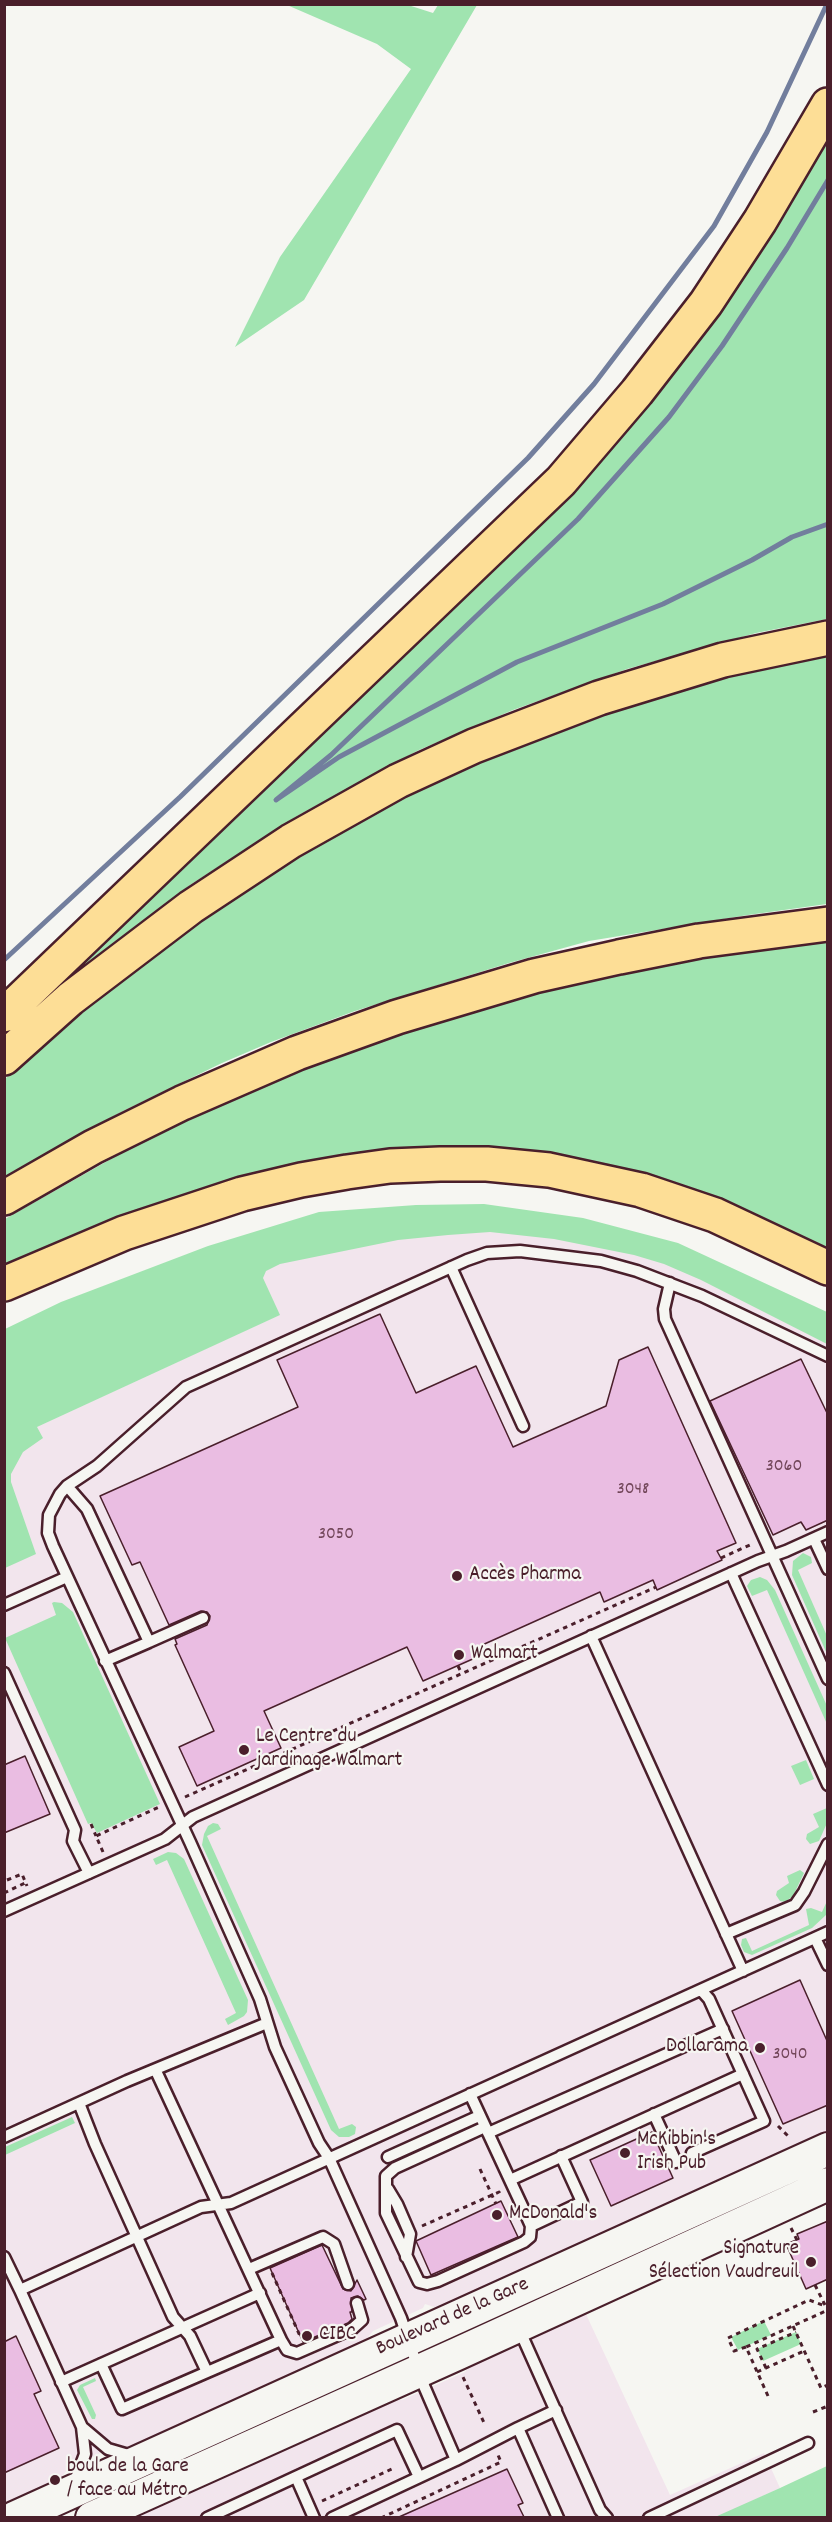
<!DOCTYPE html>
<html>
<head>
<meta charset="utf-8">
<style>
  body { margin:0 }
  #map { position:relative; width:832px; height:2522px; overflow:hidden; background:#f6f6f2; font-family:Dekko,sans-serif }
  canvas { display:block }
  .frame { position:absolute; inset:0; border:6px solid #4a1f2b; pointer-events:none }
</style>
</head>
<body>
<div id="map">
<canvas width="832" height="2522"></canvas>
<div class="frame"></div>
</div>
<script>
const ctx = document.querySelector('canvas').getContext('2d');
ctx.lineJoin = 'round';
function paint(path, color) { ctx.fillStyle = color; ctx.fill(path, 'evenodd'); }
const toPath = rows => new Path2D(rows.map(r => 'M' + r).join(''));
function trace(path, color, width, dash) { ctx.strokeStyle = color; ctx.lineWidth = width; ctx.lineCap = dash ? 'butt' : 'round'; ctx.setLineDash(dash || []); ctx.stroke(path); }
function label(font, color, halo, rows, align = 'center') {
  ctx.font = font + ' Dekko,sans-serif'; ctx.lineWidth = 4.5; ctx.setLineDash([]); ctx.textBaseline = 'middle'; ctx.strokeStyle = halo; ctx.fillStyle = color; for (const [text, x, y, turn = 0] of rows) {
    ctx.save(); ctx.translate(x, y); ctx.rotate((+turn || 0) * Math.PI / 180); ctx.textAlign = isNaN(turn) ? turn : align; if (halo) ctx.strokeText(text, 0, 0); ctx.fillText(text, 0, 0); ctx.restore();
  }
}
const built = toPath([
  [572,1227,827,1323,827,2137,449,2304,434,2307,425,2304,423,2308,373,2331,360,2347,142,2447,125,2448,115,2445,89,2459,71,2465,60,2479,52,2483,53,2487,5,2509,4,1442,279,1315,249,1250,306,1233],
  [585,2312,670,2495,764,2453,780,2488,715,2518,133,2518,387,2400,402,2400,465,2372,472,2363]
]);
const green = toPath([
  [287,5,408,5,433,13,438,5,477,5,304,300,235,347,280,257,411,69,377,44],
  [827,131,827,619,756,633,627,669,513,710,419,750,297,816,190,885,88,962,34,1007,457,600],
  [827,653,827,904,748,915,589,941,509,963,355,1011,271,1042,222,1063,119,1113,5,1179,5,1079,59,1029,171,938,308,848,464,767,572,724,725,675],
  [827,940,827,1253,478,1150,5,1271,5,1219,141,1142,293,1072,373,1042,445,1018,577,982,658,964],
  [484,1204,583,1218,678,1243,827,1312,827,1344,701,1280,664,1264,634,1255,554,1239,490,1232,448,1235,398,1240,280,1264,266,1271,263,1278,280,1315,37,1427,43,1438,23,1452,11,1474,11,1482,36,1554,5,1568,5,1329,61,1302,208,1246,319,1212,416,1205],
  [803,1553,811,1557,812,1563,798,1570,827,1636,827,1654,792,1575,793,1561],
  [760,1577,767,1580,775,1590,827,1706,827,1724,767,1590,752,1596,747,1586,751,1580],
  [54,1602,62,1603,73,1612,160,1804,97,1833,91,1823,88,1824,5,1638,56,1615,52,1603],
  [806,1760,814,1779,800,1785,791,1766],
  [827,1808,827,1823,819,1841,810,1844,806,1839,807,1834,819,1827,813,1814],
  [213,1823,218,1824,221,1829,207,1836,339,2129,352,2124,356,2127,355,2134,349,2137,339,2137,331,2130,202,1845,204,1834,208,1826],
  [168,1852,176,1853,184,1859,248,2000,247,2012,244,2016,228,2025,225,2019,236,2013,167,1860,156,1865,153,1859],
  [800,1870,804,1873,793,1896,785,1902,780,1901,776,1895,777,1891,789,1883,787,1876],
  [827,1901,826,1915,812,1928,752,1955,744,1952,741,1945,742,1939,746,1938,752,1951,809,1925,806,1909,811,1908,822,1912],
  [72,2117,75,2123,5,2155,5,2147],
  [764,2321,771,2335,738,2350,731,2337],
  [796,2332,801,2344,763,2361,757,2349],
  [95,2378,96,2381,83,2387,96,2415,95,2419,92,2419,77,2390,80,2385],
  [827,2466,827,2517,715,2517,780,2488]
]);
const stream = toPath([
  [828,180,787,248,722,346,669,417,578,519,331,755,276,800,339,757,517,662,663,604,752,560,792,537,828,524],
  [4,960,180,797,528,458,594,384,714,226,767,132,827,4]
]);
const building = toPath([
  [380,1314,416,1393,476,1366,513,1447,606,1406,619,1360,648,1347,736,1543,717,1551,722,1560,657,1590,653,1580,604,1602,600,1592,480,1646,484,1654,423,1681,407,1647,264,1711,281,1748,197,1786,179,1747,214,1731,175,1645,177,1644,175,1639,207,1625,210,1616,207,1612,201,1611,169,1625,140,1562,132,1565,100,1496,298,1407,277,1360,380,1314],
  [801,1359,828,1415,828,1520,806,1530,801,1522,773,1535,710,1401,801,1359],
  [25,1756,50,1814,4,1833,4,1765,25,1756],
  [800,1980,828,2043,828,2105,783,2124,732,2011,800,1980],
  [652,2132,673,2178,611,2206,590,2160,652,2132],
  [501,2201,518,2237,431,2275,416,2241,501,2201],
  [828,2221,828,2279,806,2289,786,2244,799,2239,797,2234,828,2221],
  [322,2245,343,2289,351,2291,357,2280,366,2299,364,2300,358,2296,351,2298,352,2312,350,2312,352,2319,348,2323,303,2342,270,2268,322,2245],
  [16,2336,41,2391,34,2394,59,2448,4,2473,4,2342,16,2336],
  [507,2469,523,2503,518,2505,524,2517,399,2517,507,2469]
]);
const path = toPath([
  [721,1558,752,1544],
  [458,1666,462,1674],
  [185,1797,656,1587],
  [91,1824,96,1836],
  [103,1852,96,1836,159,1807],
  [7,1880,22,1874,27,1886],
  [4,1893,25,1883],
  [778,2126,790,2138],
  [480,2169,496,2204],
  [422,2226,499,2192,500,2194],
  [791,2228,797,2240],
  [272,2273,300,2336],
  [815,2285,825,2305],
  [793,2326,821,2388,828,2385],
  [746,2347,734,2351,728,2338,809,2300,828,2307],
  [766,2368,757,2349,796,2332],
  [757,2372,804,2351],
  [463,2377,485,2425],
  [768,2396,746,2347,828,2310],
  [813,2412,828,2406],
  [322,2501,394,2468],
  [381,2518,501,2462,498,2455]
]);
const service = toPath([
  [451,1267,523,1426],
  [670,1283,664,1309,665,1319,828,1679],
  [67,1486,87,1509,149,1642,105,1661],
  [814,1539,828,1569],
  [731,1573,828,1785],
  [4,1605,67,1577],
  [591,1636,743,1971],
  [149,1642,203,1618],
  [4,1673,75,1830,73,1841,89,1873],
  [4,1911,165,1839,193,1817,758,1561,786,1551,828,1532],
  [726,1934,795,1905,804,1892,828,1844],
  [815,1938,828,1965],
  [470,2094,523,2208,531,2226,530,2237,524,2242,438,2281,427,2284,419,2282,386,2213,386,2176,395,2168,485,2127],
  [79,2103,95,2144,173,2317,190,2336,207,2372],
  [654,2114,676,2162],
  [488,2133,723,2029],
  [4,2137,127,2081,267,2023],
  [692,2153,764,2121,709,1999,701,1990],
  [388,2157,479,2116],
  [510,2180,743,2074],
  [388,2189,397,2204,410,2234,406,2257],
  [531,2226,582,2202,561,2156],
  [4,2257,20,2290,201,2207,231,2203,828,1932],
  [249,2269,323,2237,334,2244,348,2284],
  [20,2290,82,2427,85,2454,75,2481],
  [519,2329,600,2510,607,2518],
  [281,2340,287,2350,297,2353,352,2329,362,2320,357,2303],
  [101,2364,122,2409,281,2340,156,2071],
  [61,2382,260,2293],
  [82,2427,108,2449,132,2456],
  [518,2428,556,2410],
  [456,2460,424,2386,401,2318,329,2158,319,2143,275,2047,260,1999,190,1842,53,1546,48,1533,49,1515,60,1494,67,1486,97,1466,186,1387,467,1260,487,1253,520,1251,601,1261,637,1271,702,1296,828,1356],
  [296,2477,314,2518],
  [207,2518,397,2430,419,2477],
  [332,2518,456,2460,518,2428,558,2518],
  [649,2518,808,2443]
]);
const secondary = toPath([
  [14,2518,828,2149],
  [92,2518,459,2353,828,2184]
]);
const motorway = toPath([
  [4,1015,561,481,637,392,706,303,760,221,828,105],
  [4,1058,70,999,191,907,291,841,398,781,474,746,599,698,723,660,828,638],
  [4,1198,93,1147,182,1103,297,1053,397,1017,534,976,619,957,699,941,828,924],
  [4,1284,124,1233,242,1194,301,1180,347,1172,390,1166,440,1164,487,1164,549,1170,641,1190,715,1215,828,1268]
]);
const markers = [
  [457,1576,6,"#4a1f2b"],
  [459,1655,6,"#4a1f2b"],
  [244,1750,6,"#4a1f2b"],
  [760,2048,6,"#4a1f2b"],
  [625,2153,6,"#4a1f2b"],
  [497,2215,6,"#4a1f2b"],
  [811,2262,6,"#4a1f2b"],
  [307,2336,6,"#4a1f2b"],
  [55,2480,6,"#4a1f2b"]
];
const numberNames = [
  ["3060",784,1468],
  ["3048",633,1491],
  ["3050",336,1536],
  ["3040",790,2056]
];
const poiNames = [
  ["Accès Pharma",469,1576],
  ["Walmart",471,1655],
  ["Le Centre du",256,1738],
  ["jardinage Walmart",256,1762],
  ["Dollarama",748,2048,"right"],
  ["McKibbin's",637,2141],
  ["Irish Pub",637,2165],
  ["McDonald's",509,2215],
  ["Signature",799,2250,"right"],
  ["Sélection Vaudreuil",799,2274,"right"],
  ["CIBC",319,2336],
  ["boul. de la Gare",67,2468],
  ["/ face au Métro",67,2492]
];
const streetNames = [
  ["Boulevard de la Gare",453,2318,-24]
];
paint(built, '#f2e5ed');
paint(green, '#a0e4b0');
trace(stream, '#727e9d', 5);
paint(building, '#eabde2');
trace(building, '#4a1f2b', 1.5);
trace(service, '#4a1f2b', 15);
trace(secondary, '#4a1f2b', 36);
trace(motorway, '#4a1f2b', 38);
trace(path, '#4a1f2b', 3, [4.5, 4.5]);
trace(service, '#f6f6f2', 10);
trace(secondary, '#f6f6f2', 32);
trace(motorway, '#fdde96', 33);
for (const [x, y, r, color] of markers) { const dot = new Path2D(); dot.arc(x, y, r, 0, 2 * Math.PI); ctx.fillStyle = color; ctx.fill(dot); trace(dot, '#f6f6f2', 2); }
label('18px', '#724659', null, numberNames);
label('21px', '#4a1f2b', '#f6f6f2', poiNames, 'left');
label('21px', '#4a1f2b', '#f6f6f2', streetNames);
</script>
</body>
</html>
